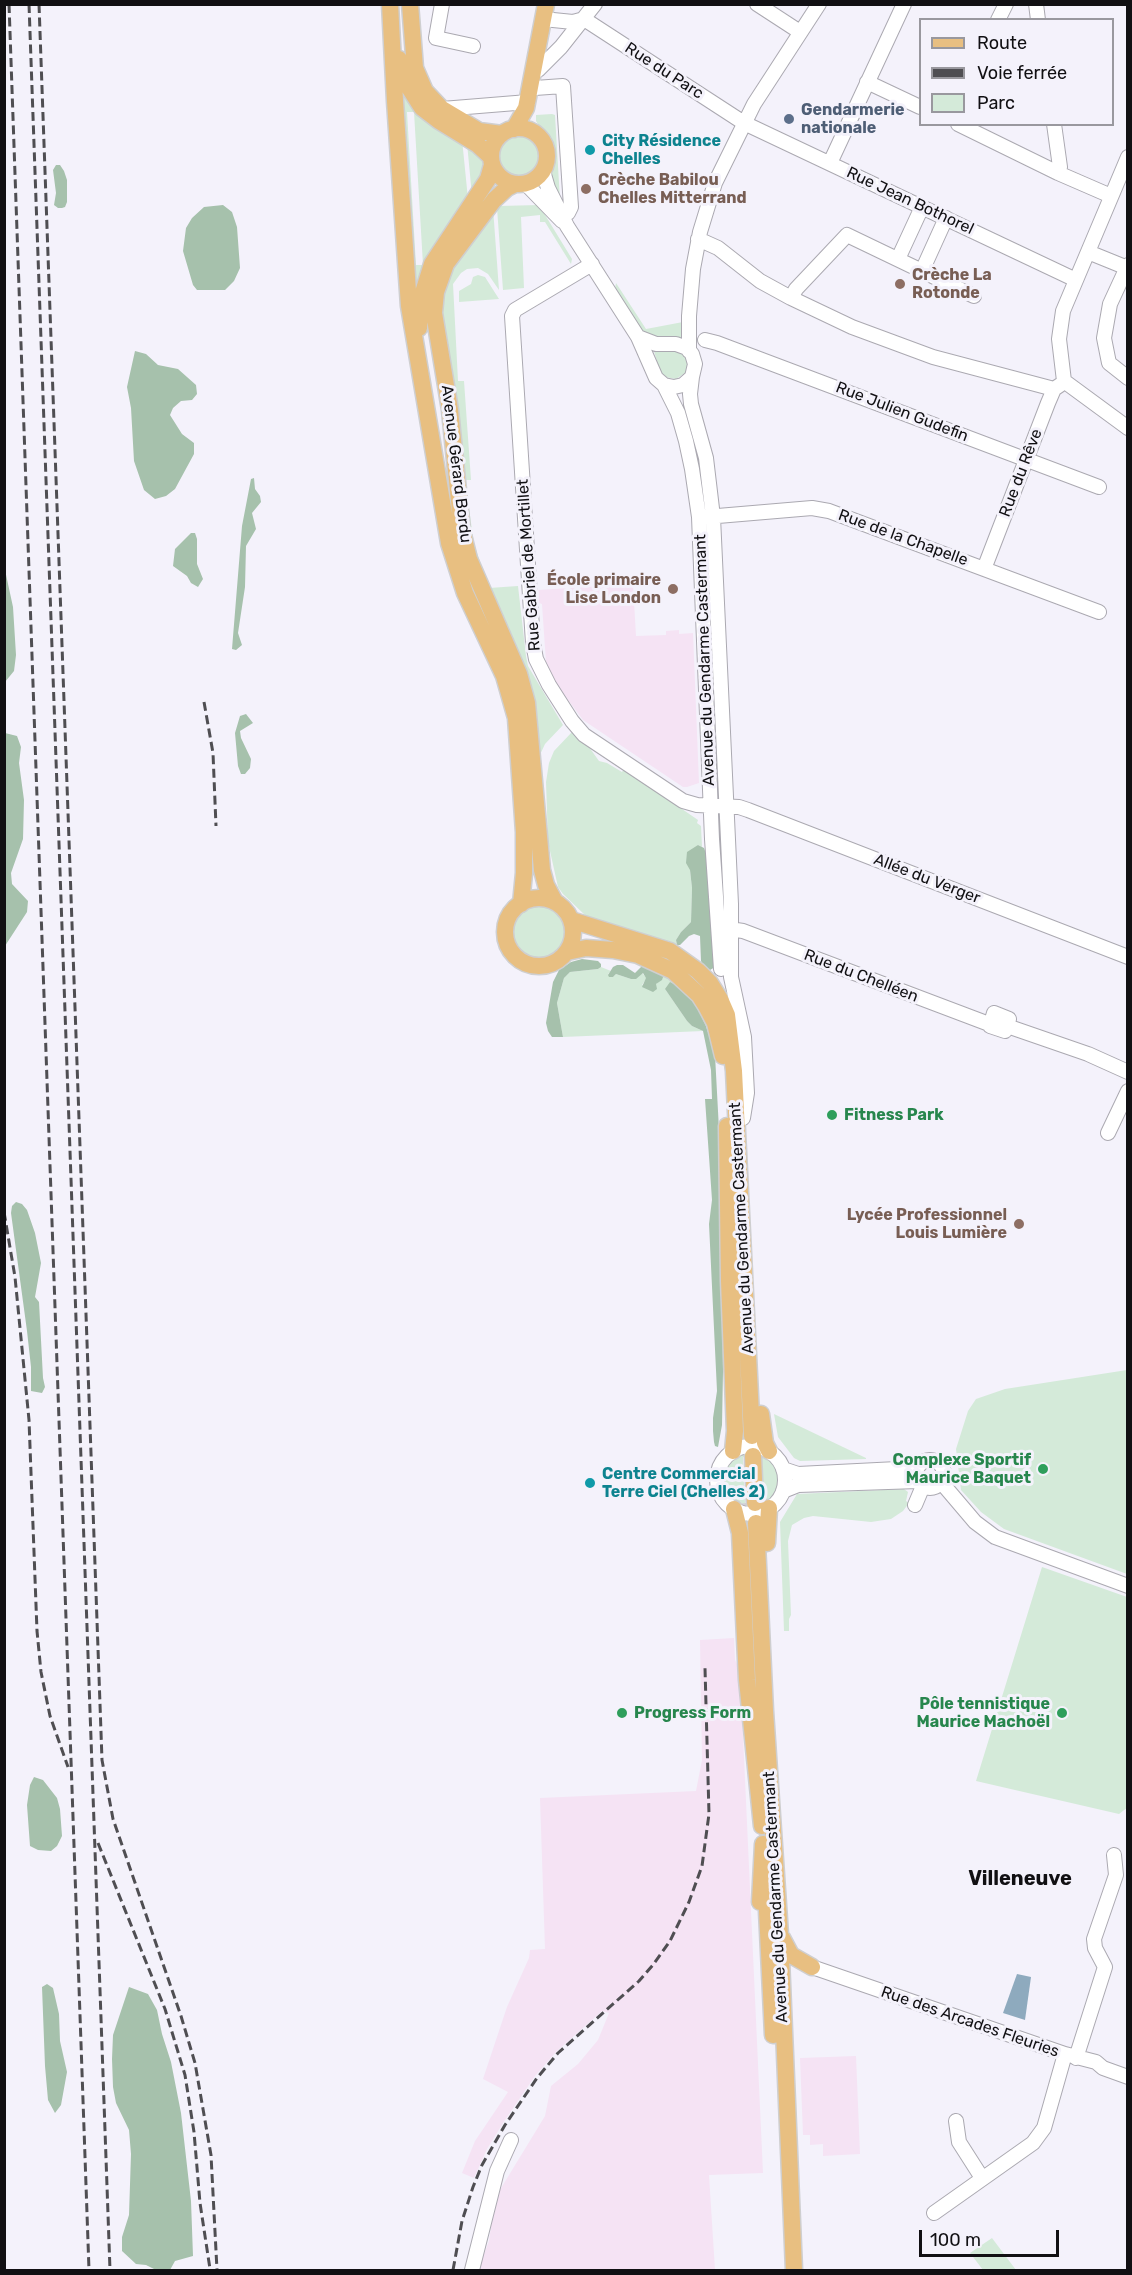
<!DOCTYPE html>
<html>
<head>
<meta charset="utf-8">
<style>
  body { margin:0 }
  #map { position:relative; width:1132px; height:2275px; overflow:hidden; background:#f4f2fb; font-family:Rubik,sans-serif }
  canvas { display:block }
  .frame { position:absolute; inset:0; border:6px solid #111013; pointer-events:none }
  .legend { position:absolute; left:919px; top:18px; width:195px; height:108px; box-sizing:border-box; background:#f4f2fb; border:2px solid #99989e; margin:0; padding:8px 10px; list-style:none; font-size:18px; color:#111013 }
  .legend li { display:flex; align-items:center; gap:12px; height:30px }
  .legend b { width:30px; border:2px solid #99989e }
  .scale { position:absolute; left:919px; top:2230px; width:140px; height:27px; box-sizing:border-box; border:3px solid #111013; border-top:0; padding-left:8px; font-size:18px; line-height:21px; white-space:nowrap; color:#111013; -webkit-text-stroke:4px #f4f2fb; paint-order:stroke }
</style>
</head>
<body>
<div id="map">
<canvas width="1132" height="2275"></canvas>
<div class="frame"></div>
<ul class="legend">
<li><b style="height:8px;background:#e8bf81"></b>Route</li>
<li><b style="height:8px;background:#4f4e52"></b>Voie ferrée</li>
<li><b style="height:16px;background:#d4ead9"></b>Parc</li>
</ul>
<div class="scale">100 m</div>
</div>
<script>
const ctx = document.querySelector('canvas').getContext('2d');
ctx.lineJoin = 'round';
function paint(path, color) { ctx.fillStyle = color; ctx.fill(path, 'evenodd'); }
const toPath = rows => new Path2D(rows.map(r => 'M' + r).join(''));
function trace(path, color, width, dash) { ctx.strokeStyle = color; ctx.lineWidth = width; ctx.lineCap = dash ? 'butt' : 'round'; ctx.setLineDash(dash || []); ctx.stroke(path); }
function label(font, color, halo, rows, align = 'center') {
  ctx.font = font + ' Rubik,sans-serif'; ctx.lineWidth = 6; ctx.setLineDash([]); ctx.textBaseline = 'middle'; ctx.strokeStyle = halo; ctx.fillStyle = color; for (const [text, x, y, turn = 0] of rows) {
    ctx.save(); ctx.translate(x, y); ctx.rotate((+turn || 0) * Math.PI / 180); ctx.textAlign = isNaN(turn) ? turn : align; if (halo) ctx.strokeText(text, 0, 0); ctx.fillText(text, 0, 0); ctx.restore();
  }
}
const industrial = toPath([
  [633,584,636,636,666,635,666,631,679,630,679,634,693,633,699,783,687,787,683,787,583,720,557,685,546,662,542,604,539,603,538,590],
  [734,1638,735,1660,740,1670,763,2173,709,2175,715,2270,478,2270,489,2241,495,2198,545,2116,551,2086,578,2064,598,2040,609,2013,602,2011,557,2051,535,2076,503,2123,487,2149,474,2178,462,2173,475,2141,508,2092,483,2079,507,2007,529,1958,530,1950,545,1949,540,1798,696,1791,702,1760,700,1640],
  [856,2056,860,2154,823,2156,823,2144,810,2145,810,2135,803,2135,800,2058]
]);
const green = toPath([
  [396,74,462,139,468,199,449,223,450,224,416,309],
  [407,112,414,112,423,265,416,265],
  [552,114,555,115,560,200,549,173,553,162,552,147,536,121,536,115],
  '497 156a22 22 0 1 1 44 0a22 22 0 1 1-44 0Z',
  [467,143,481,152,486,165,472,196],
  [539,205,572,259,571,264,545,222,540,222,540,215,521,217,524,288,503,290,497,208,499,206],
  [493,208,499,290,488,274,478,268,467,269,461,273,453,284,458,381,464,381,471,480,465,480,474,544,489,588,518,586,526,656,528,666,563,725,545,744,538,759,475,569,439,330,441,285],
  [478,275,485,277,499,299,459,302,459,291,471,284,473,277],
  [616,283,646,329,683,322,683,343,648,337,635,322,615,289],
  [671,349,682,352,687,358,689,366,685,373,676,379,665,377,660,372,654,351],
  [572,732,575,732,589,747,599,761,607,763,622,772,624,769,698,820,697,823,701,826,702,847,698,845,690,870,692,888,691,922,681,932,676,940,677,945,587,917,563,894,558,887,548,842,546,782,549,763,554,751],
  '512 933a27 27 0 1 1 54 0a27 27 0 1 1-54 0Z',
  [601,967,611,971,608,974,613,977,616,974,631,979,642,973,647,978,642,985,656,984,664,975,669,975,695,1003,689,997,665,989,687,1021,692,1026,703,1031,563,1037,557,1003,564,978,570,972,598,969],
  [1127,1370,1127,1574,1004,1529,981,1512,961,1490,956,1449,968,1411,976,1399,1005,1389],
  [774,1414,866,1458,866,1459,800,1461,794,1458,778,1437],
  [747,1451,761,1453,769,1458,779,1474,779,1483,773,1496,767,1503,753,1508,736,1503,728,1496,723,1485,723,1475,727,1464,735,1456],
  [757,1456,759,1503,745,1503,743,1457],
  [904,1489,908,1492,906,1501,909,1503,903,1511,891,1519,871,1522,813,1516,804,1518,792,1525,788,1541,791,1615,789,1619,789,1631,784,1631,780,1522,797,1494],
  [1042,1567,1127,1597,1128,1807,1119,1814,976,1781],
  [992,2238,1016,2270,983,2270,970,2253]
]);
const forest = toPath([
  [56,165,60,165,64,171,67,180,67,202,65,207,62,208,58,208,54,205,56,193,53,170],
  [223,205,232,212,237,227,240,268,234,281,225,290,197,290,193,285,183,251,186,228,192,218,204,207],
  [135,351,146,354,158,365,178,369,196,385,197,394,192,400,181,401,173,408,170,415,182,434,194,443,194,454,175,489,166,496,155,499,144,490,134,461,131,408,127,387],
  [254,478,255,489,260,496,261,502,252,513,256,529,246,546,245,587,238,633,242,645,236,650,232,649,242,526,251,479],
  [191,533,195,533,197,539,197,564,203,579,198,587,191,583,187,576,173,566,175,549],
  [5,570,13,607,16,655,14,671,5,682],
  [246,714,253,723,240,731,241,738,251,759,250,768,245,774,241,774,238,766,235,733,240,716],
  [5,733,17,736,21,747,19,763,24,800,23,839,11,873,12,884,28,901,27,912,5,946],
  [698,845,704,848,707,856,715,967,710,970,705,968,701,961,700,936,694,934,689,936,680,945,677,945,676,940,681,932,691,922,692,888,690,870,686,863,687,852],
  [582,959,598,961,601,964,601,967,598,969,570,972,564,978,557,1003,563,1037,552,1037,548,1031,546,1023,553,982,559,970,571,962],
  [617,965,623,965,635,973,643,965,664,974,662,980,656,984,657,989,653,992,642,987,646,978,643,973,636,979,631,979,616,974,613,977,609,977,608,975,613,967],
  [670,982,682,988,695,1003,706,1026,715,1055,721,1167,723,1372,722,1425,718,1447,715,1446,714,1442,713,1431,713,1418,717,1391,709,1224,712,1200,705,1099,712,1099,711,1070,703,1031,692,1026,687,1021,665,989],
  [16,1202,22,1204,27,1210,35,1233,41,1263,35,1297,39,1302,43,1378,45,1387,42,1393,31,1391,31,1367,27,1331,11,1213,12,1206],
  [34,1777,43,1780,57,1798,60,1809,62,1836,57,1846,51,1851,38,1850,30,1846,27,1805,30,1785],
  [47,1984,53,1988,59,2014,60,2041,67,2072,61,2105,55,2113,48,2100,45,2066,42,1987],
  [129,1987,148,1994,157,2010,162,2034,171,2062,181,2113,191,2201,193,2256,175,2261,170,2270,156,2270,146,2265,136,2264,122,2251,122,2237,129,2215,131,2154,129,2130,116,2103,113,2087,112,2059,113,2035]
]);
const water = toPath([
  [1017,1974,1031,1977,1025,2020,1003,2013]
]);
const majorTunnel = toPath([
  [745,1436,746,1457],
  [748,1503,749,1524]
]);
const minor = toPath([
  [442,4,436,38,473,46],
  [757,4,800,32],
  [1036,4,1038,20],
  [543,19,573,22,584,19],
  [584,19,744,123,1076,280],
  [998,20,1006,4],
  [538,70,561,47,595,4],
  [867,82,920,107],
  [535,88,563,86,571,207,568,213,563,215],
  [442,109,528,102],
  [958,124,1058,173,1111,196],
  [1054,124,1060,167,1058,173],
  [1128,157,1063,311,1059,339,1064,381,1128,428],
  [830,163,904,4],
  [543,171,548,188,567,226,638,337,656,378,664,385,674,387,683,385,692,377,695,364,692,354,687,348,676,344,656,344,638,337],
  [526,184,562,221],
  [698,239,718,248,760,281,791,298,852,327,933,357,1054,389],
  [1088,252,1125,267],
  [898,259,922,207],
  [592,264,515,310,512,316,533,643,536,659,549,685,572,721,584,735,683,801,697,805,739,807,748,810,1128,957],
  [1128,265,1110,304,1104,338,1109,363,1128,378],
  [922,271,946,218],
  [791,298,796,289,847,235,974,296],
  [705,340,717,343,1099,487],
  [689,351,689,316,693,269,700,232,715,183,754,104,819,4],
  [692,377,690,394,691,404,706,458,713,517,731,904,731,977,744,1037,747,1093,743,1118],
  [664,385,678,413,686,441,692,469,699,517,712,839,721,969],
  [706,517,812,508,829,511,1099,612],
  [984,569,1048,403,1054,389,1060,385],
  [723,928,743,931,989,1024],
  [994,1013,1009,1019,1005,1031,990,1026,994,1013],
  [1007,1026,1088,1054,1128,1072],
  [1108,1133,1128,1091],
  '717 1480a34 34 0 1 1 68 0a34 34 0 1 1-68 0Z',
  '916 1474a14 14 0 1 1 28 0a14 14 0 1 1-28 0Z',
  [783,1469,798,1474,917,1468],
  [941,1482,975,1522,995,1537,1128,1586],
  [783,1491,798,1485,918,1481],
  [915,1505,923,1486],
  [812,1967,1065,2054,1096,2062,1103,2068,1128,2077],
  [1076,2058,1105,1967,1095,1948,1094,1939,1116,1875,1114,1855],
  [956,2121,959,2142,982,2178],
  [934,2213,1033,2143,1044,2128,1065,2054],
  [472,2270,497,2171,511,2140]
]);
const major = toPath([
  [390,4,395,101,409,306,449,543,465,593,504,676,516,718,524,832,524,873,521,904],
  [410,4,415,68,425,91,442,109,479,131,502,134],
  [399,59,406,83,422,108,439,121,478,145,491,157],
  '491 156a28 28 0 1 1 56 0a28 28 0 1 1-56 0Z',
  [514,129,526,108,546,4],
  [515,184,507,188,494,200,446,264,436,292,434,313,450,410,462,531,469,559,519,674,527,703,542,870,546,885,555,902],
  [419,328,421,299,432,264,488,179,492,165],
  '505 932a34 34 0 1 1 68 0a34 34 0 1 1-68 0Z',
  [571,920,670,951,698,971,710,983,720,999,727,1015,734,1071,752,1436],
  [567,952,586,948,613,950,638,955,673,971,699,995,706,1006,715,1023,723,1056],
  [727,1126,729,1281,735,1431,733,1451],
  [761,1414,765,1443,769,1451],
  [753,1456,755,1503],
  [734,1509,740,1533,747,1680,762,1826],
  [756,1523,765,1711,780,1935,794,2270],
  [767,1543,769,1508],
  [766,1890,773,2035],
  [760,1902,763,1844],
  [782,1938,791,1955,812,1967]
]);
const rail = toPath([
  [9,4,89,2270],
  [29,4,110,2270],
  [39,4,102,1760,113,1819,181,2016,195,2063,211,2155,217,2270],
  [204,702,213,753,216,826],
  [4,1212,15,1277,29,1420,37,1631,41,1672,50,1716,68,1767],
  [98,1843,165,2009,185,2075,194,2132,200,2203,210,2269],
  [453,2270,462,2221,473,2187,482,2165,505,2125,537,2078,558,2053,639,1981,653,1965,670,1941,689,1902,702,1866,709,1814,705,1668]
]);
const markers = [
  [789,119,6,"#5c6f8a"],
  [590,150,6,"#0f9aa8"],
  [586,189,6,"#8d6e63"],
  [900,284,6,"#8d6e63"],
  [673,589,6,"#8d6e63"],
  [832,1115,6,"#2e9e5b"],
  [1019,1224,6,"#8d6e63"],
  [1043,1469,6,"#2e9e5b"],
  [590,1483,6,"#0f9aa8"],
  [622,1713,6,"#2e9e5b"],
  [1062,1713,6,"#2e9e5b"]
];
const streetNames = [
  ["Rue du Parc",664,71,33],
  ["Rue Jean Bothorel",910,201,25],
  ["Rue Julien Gudefin",902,412,21],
  ["Avenue Gérard Bordu",456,464,83],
  ["Rue du Rêve",1021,473,-69],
  ["Rue de la Chapelle",903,538,20],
  ["Rue Gabriel de Mortillet",529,565,-94],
  ["Avenue du Gendarme Castermant",705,660,-92],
  ["Allée du Verger",927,879,21],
  ["Rue du Chelléen",861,976,21],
  ["Avenue du Gendarme Castermant",742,1228,-93],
  ["Avenue du Gendarme Castermant",776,1897,-93],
  ["Rue des Arcades Fleuries",970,2022,19]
];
const serviceNames = [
  ["Gendarmerie",801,110],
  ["nationale",801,128]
];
const cultureNames = [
  ["City Résidence",602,141],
  ["Chelles",602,159],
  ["Centre Commercial",602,1474],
  ["Terre Ciel (Chelles 2)",602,1492]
];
const educationNames = [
  ["Crèche Babilou",598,180],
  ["Chelles Mitterrand",598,198],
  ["Crèche La",912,275],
  ["Rotonde",912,293],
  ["École primaire",661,580,"right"],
  ["Lise London",661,598,"right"],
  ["Lycée Professionnel",1007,1215,"right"],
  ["Louis Lumière",1007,1233,"right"]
];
const leisureNames = [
  ["Fitness Park",844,1115],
  ["Complexe Sportif",1031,1460,"right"],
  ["Maurice Baquet",1031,1478,"right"],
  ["Pôle tennistique",1050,1704,"right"],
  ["Maurice Machoël",1050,1722,"right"],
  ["Progress Form",634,1713]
];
const quarterNames = [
  ["Villeneuve",1020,1879]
];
paint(industrial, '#f5e3f4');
paint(green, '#d4ead9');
paint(forest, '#a6c1ac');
paint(water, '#8eaabe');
trace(majorTunnel, '#d2d0d8', 16, [16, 8]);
trace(minor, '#aba9b1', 16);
trace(major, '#cfcfd0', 19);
trace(minor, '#fff', 14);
trace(major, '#e8bf81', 16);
trace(rail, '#4f4e52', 3, [9, 4.5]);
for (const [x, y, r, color] of markers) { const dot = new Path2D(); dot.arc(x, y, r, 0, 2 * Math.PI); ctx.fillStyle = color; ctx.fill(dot); trace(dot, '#f4f2fb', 2); }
label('16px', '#111013', '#f4f2fb', streetNames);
label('bold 16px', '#4e5e75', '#f4f2fb', serviceNames, 'left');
label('bold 16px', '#0d838f', '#f4f2fb', cultureNames, 'left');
label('bold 16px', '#785e54', '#f4f2fb', educationNames, 'left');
label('bold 16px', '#27864d', '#f4f2fb', leisureNames, 'left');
label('bold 20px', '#111013', '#f4f2fb', quarterNames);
</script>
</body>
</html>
